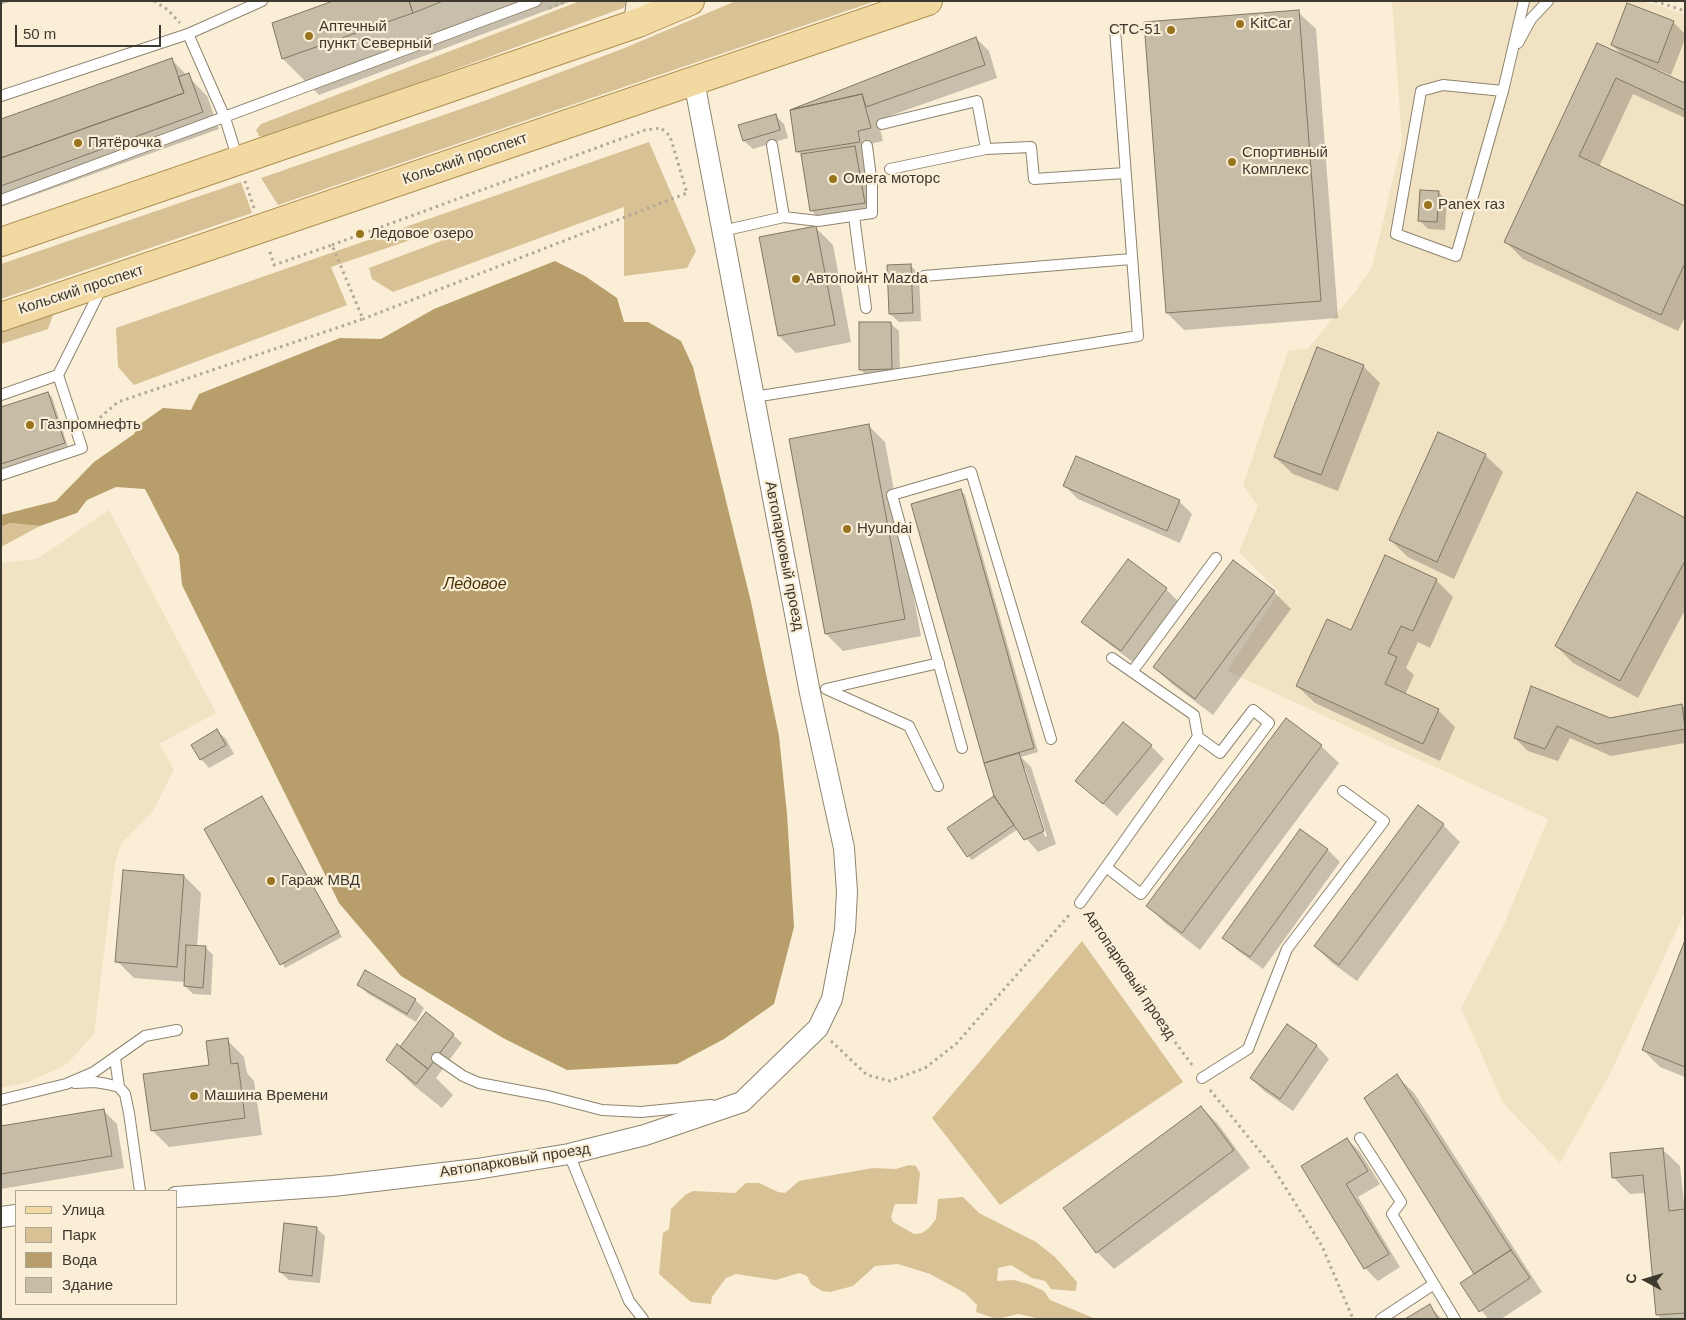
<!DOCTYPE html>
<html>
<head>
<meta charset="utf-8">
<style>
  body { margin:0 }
  #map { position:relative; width:1686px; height:1320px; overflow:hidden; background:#faeed7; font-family:Arial,sans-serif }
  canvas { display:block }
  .frame { position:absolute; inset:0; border:2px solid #3d392f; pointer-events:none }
  .legend { position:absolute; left:15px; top:1190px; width:162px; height:115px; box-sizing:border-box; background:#faeed7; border:1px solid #aea694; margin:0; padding:6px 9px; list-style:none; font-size:15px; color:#3d392f }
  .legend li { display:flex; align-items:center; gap:10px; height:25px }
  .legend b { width:25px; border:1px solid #aea694 }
  .north { position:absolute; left:1621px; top:1255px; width:50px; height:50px; -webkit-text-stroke:4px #faeed7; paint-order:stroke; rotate:276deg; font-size:14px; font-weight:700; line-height:20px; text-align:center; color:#3d392f }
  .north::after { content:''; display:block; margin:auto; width:18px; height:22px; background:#3d392f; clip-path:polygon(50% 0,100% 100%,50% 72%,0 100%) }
  .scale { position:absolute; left:15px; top:25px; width:146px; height:22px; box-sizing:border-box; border:2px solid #3d392f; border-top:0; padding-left:6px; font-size:15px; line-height:18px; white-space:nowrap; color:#3d392f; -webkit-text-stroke:4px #faeed7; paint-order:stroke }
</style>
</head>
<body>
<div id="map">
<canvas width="1686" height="1320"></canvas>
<div class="frame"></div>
<ul class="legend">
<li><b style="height:6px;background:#f2d8a1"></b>Улица</li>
<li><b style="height:14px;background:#d8c295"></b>Парк</li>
<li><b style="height:14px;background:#b79e6a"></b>Вода</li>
<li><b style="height:14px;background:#c7bca5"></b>Здание</li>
</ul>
<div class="north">С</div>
<div class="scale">50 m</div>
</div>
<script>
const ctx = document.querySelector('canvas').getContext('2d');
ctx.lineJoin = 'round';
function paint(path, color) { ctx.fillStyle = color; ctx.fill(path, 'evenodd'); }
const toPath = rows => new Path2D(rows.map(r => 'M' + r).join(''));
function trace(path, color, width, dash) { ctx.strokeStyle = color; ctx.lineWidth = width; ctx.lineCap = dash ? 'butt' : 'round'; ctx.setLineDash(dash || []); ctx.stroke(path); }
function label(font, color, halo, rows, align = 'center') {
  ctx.font = font + ' Arial,sans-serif'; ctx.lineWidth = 4.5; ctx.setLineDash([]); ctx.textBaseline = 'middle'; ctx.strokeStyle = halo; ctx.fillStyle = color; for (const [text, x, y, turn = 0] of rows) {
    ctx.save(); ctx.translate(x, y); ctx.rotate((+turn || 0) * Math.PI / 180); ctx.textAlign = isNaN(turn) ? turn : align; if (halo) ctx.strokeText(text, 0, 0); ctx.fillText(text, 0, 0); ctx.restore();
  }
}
const built = toPath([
  [1392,1,1640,1,1659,5,1685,15,1685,912,1610,1074,1560,1163,1503,1103,1461,1008,1502,929,1548,819,1227,671,1279,592,1239,552,1258,506,1243,486,1288,351,1308,348,1355,292,1372,267,1402,142],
  [109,510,216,713,159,744,174,770,153,811,121,844,115,864,94,1034,67,1064,29,1082,1,1088,1,563,37,559]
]);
const green = toPath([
  [580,1,631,1,623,8,267,138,259,136,256,130,261,124],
  [736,1,876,1,278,205,261,178,484,101,622,49],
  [649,142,696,251,687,268,624,276,624,207,393,292,372,279,369,268,446,239,443,229,331,267,347,305,134,385,118,367,116,328],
  [241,182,252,213,1,299,1,264],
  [53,315,48,329,1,344,1,332],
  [10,523,40,526,1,547,1,527],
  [1082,941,1183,1082,1000,1205,932,1118],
  [909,1165,916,1166,920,1173,917,1204,895,1204,891,1217,893,1222,914,1234,922,1233,929,1228,936,1219,938,1199,963,1197,979,1213,1036,1242,1055,1257,1077,1282,1076,1290,1073,1291,1051,1289,1045,1281,1032,1278,1011,1265,998,1268,997,1281,1014,1280,1031,1285,1044,1291,1050,1300,1096,1319,1041,1319,1018,1314,997,1319,976,1312,977,1305,965,1293,930,1274,898,1264,875,1266,853,1286,830,1292,822,1291,811,1284,807,1276,799,1273,776,1280,736,1274,726,1278,712,1297,711,1304,691,1302,659,1274,663,1233,669,1229,671,1209,685,1195,693,1191,735,1193,746,1183,759,1183,778,1192,785,1193,799,1181,873,1168,896,1169]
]);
const water = toPath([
  [555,261,585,276,617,298,624,322,648,322,681,341,693,367,751,602,779,736,787,814,794,927,774,1004,724,1039,677,1064,567,1070,503,1038,401,976,339,903,182,585,179,555,145,489,116,487,87,500,77,513,40,526,10,523,1,527,1,515,56,501,94,462,134,434,139,425,163,408,191,410,199,394,340,338,381,339,434,309]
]);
const shadow = toPath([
  [1,1,12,1,1,5],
  [338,1,572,1,319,95,283,59,273,24],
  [1298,12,1316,29,1338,318,1184,330,1167,313],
  [1673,22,1685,34,1685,39,1671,75,1656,69,1655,71,1685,85,1685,118,1633,94,1599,167,1685,207,1685,317,1678,331,1523,259,1506,242,1624,56,1612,45],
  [976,38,989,51,997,78,878,120,883,141,870,144,868,160,877,215,824,224,812,211,803,157,798,152,791,111],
  [172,60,207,96,219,129,1,207,1,120],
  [775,115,784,124,788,138,753,149,744,141,739,126],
  [1439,193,1447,201,1445,230,1428,229,1419,220],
  [816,228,833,245,851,342,796,353,779,336],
  [911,266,919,274,921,321,899,322,890,314],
  [890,323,899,331,900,377,869,378,861,370],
  [1363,366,1380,383,1338,491,1293,474,1275,457],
  [48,393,52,397,68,447,1,469,1,409],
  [868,425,885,442,921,636,843,651,826,634],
  [1485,455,1503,472,1454,579,1408,557,1390,540],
  [1077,458,1180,502,1192,514,1180,543,1078,499,1065,486],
  [961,491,965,495,1038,752,1021,757,1031,767,1056,844,1038,852,1018,829,972,860,968,856,995,796,985,762],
  [1022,768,1025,768,1047,836,1045,837],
  [1685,519,1685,610,1638,698,1573,663,1556,646],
  [1128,561,1166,589,1179,602,1134,663,1096,634,1083,622],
  [1436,580,1453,597,1430,648,1418,642,1406,668,1414,675,1405,695,1438,710,1455,727,1440,761,1315,703,1297,686,1351,632],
  [1274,592,1291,609,1213,715,1172,684,1154,667],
  [1532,688,1610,720,1681,705,1685,708,1685,743,1611,756,1570,738,1558,761,1528,751,1515,738],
  [1286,720,1321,746,1339,763,1200,950,1165,923,1148,906],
  [217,731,226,739,234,754,209,768,201,759],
  [1151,746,1164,759,1117,816,1077,781],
  [262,798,342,937,285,968,205,830],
  [1443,825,1460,842,1357,981,1332,963,1315,946],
  [1327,849,1340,862,1263,969,1237,950,1224,938],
  [184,876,201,893,197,947,205,947,213,955,211,995,193,994,185,986,185,982,134,978,117,961],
  [1685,943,1685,1077,1660,1067,1643,1050],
  [359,985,415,1000,424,1008,416,1022,367,993],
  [1287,1026,1317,1046,1329,1059,1293,1111,1264,1091,1251,1078],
  [453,1035,462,1043,436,1078,453,1095,442,1108,413,1085,387,1059,400,1048],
  [227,1040,244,1057,247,1073,254,1081,262,1135,169,1147,152,1130,210,1066],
  [1397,1076,1414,1093,1542,1292,1501,1319,1488,1319,1462,1284,1476,1275],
  [1201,1107,1218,1124,1250,1168,1114,1269,1097,1252],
  [104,1111,117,1124,124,1168,1,1189,1,1128],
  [1347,1139,1360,1152,1380,1184,1358,1197,1400,1267,1378,1281,1365,1268,1303,1167],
  [1662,1149,1680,1166,1685,1211,1685,1319,1661,1319,1658,1315,1646,1193,1630,1194,1613,1177],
  [316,1228,325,1236,320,1283,289,1280,280,1272],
  [1429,1306,1442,1319,1407,1319]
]);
const building = toPath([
  [333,1,409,1,413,13,282,59,272,23,333,1],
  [409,1,443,1,413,13,409,1],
  [1627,3,1674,21,1658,63,1611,45,1627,3],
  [1299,10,1321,301,1166,313,1144,22,1299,10],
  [976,37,985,65,866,107,862,94,790,110,976,37],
  [1597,43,1685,83,1685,110,1616,78,1579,156,1685,206,1685,263,1661,315,1504,242,1597,43],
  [172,58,184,93,1,158,1,119,172,58],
  [189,73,203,112,1,186,1,158,184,93,178,77,189,73],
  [862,94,871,128,858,131,860,142,796,152,790,110,862,94],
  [776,114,780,130,743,141,738,125,776,114],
  [855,146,865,203,810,211,801,154,855,146],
  [1420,190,1439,191,1437,222,1418,221,1420,190],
  [816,226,835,325,778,336,759,237,816,226],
  [911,264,913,313,889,314,887,265,911,264],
  [859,322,891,322,892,369,859,370,859,322],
  [1317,347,1364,365,1321,475,1274,457,1317,347],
  [48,392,65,443,1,464,1,407,48,392],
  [869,424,905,619,825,634,789,439,869,424],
  [1438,432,1486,454,1437,562,1389,540,1438,432],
  [1076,456,1180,500,1167,531,1063,486,1076,456],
  [961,489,1034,748,984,763,911,504,961,489],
  [1637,492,1685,518,1685,561,1620,681,1555,646,1637,492],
  [1385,555,1437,579,1413,631,1401,626,1388,653,1397,657,1385,684,1439,709,1423,744,1296,686,1327,619,1351,630,1385,555],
  [1128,559,1167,588,1121,651,1081,622,1128,559],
  [1233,560,1275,591,1195,699,1153,667,1233,560],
  [1531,686,1610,718,1682,704,1685,729,1597,744,1557,726,1545,749,1514,738,1531,686],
  [1286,718,1322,745,1182,933,1146,906,1286,718],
  [1123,722,1152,745,1103,804,1075,781,1123,722],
  [217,729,226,745,200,760,191,745,217,729],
  [1019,753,1044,831,1024,840,994,796,984,763,1019,753],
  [262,796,339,932,280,965,204,829,262,796],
  [994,796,1014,825,967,857,947,828,994,796],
  [1418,805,1444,824,1339,965,1314,946,1418,805],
  [1300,829,1328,849,1250,957,1222,938,1300,829],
  [123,870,184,875,177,967,115,962,123,870],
  [1685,940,1685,1067,1642,1050,1685,940],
  [186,945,206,946,203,988,184,986,186,945],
  [365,970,416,999,407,1014,357,985,365,970],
  [426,1012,454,1034,428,1069,400,1047,426,1012],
  [1287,1024,1317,1045,1280,1099,1250,1078,1287,1024],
  [228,1038,231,1064,238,1063,245,1118,151,1131,143,1074,209,1065,206,1041,228,1038],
  [397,1044,428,1069,416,1084,386,1060,397,1044],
  [1397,1074,1511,1250,1474,1274,1364,1098,1397,1074],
  [1201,1106,1234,1150,1096,1253,1063,1208,1201,1106],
  [104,1109,112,1156,1,1174,1,1126,104,1109],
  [1347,1138,1368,1171,1346,1184,1389,1254,1364,1269,1301,1166,1347,1138],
  [1663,1148,1669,1211,1685,1209,1685,1313,1656,1315,1643,1175,1612,1178,1610,1153,1663,1148],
  [284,1223,317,1227,312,1276,279,1272,284,1223],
  [1511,1250,1530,1278,1479,1312,1460,1283,1511,1250],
  [1430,1304,1438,1319,1405,1319,1430,1304]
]);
const path = toPath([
  [154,1,168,10,180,23],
  [1655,1,1685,11],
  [549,8,567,1],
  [245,181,254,208],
  [332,245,645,130,661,128,670,136,687,193,363,319],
  [90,426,118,402,363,319,332,245,274,265,269,249],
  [1088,913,1114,947,1141,997,1193,1066],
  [831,1041,867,1075,890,1081,925,1068,956,1044,1071,913],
  [1210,1090,1272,1166,1322,1246,1353,1319]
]);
const lane = toPath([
  [1518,43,1531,19,1548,1],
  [1503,91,1456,256,1396,234,1421,91,1443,85,1503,91,1524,1],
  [1,96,188,34],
  [882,124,977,101,986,149,1031,147,1034,179,1125,173],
  [238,160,225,118,188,34,262,1],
  [890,169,986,149],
  [1,200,536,1],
  [854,216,866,308],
  [784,217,818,221,872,213,872,186,867,146],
  [722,231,784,217,772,145],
  [924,276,1131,259],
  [1,395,58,375,102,287],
  [754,397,1138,336,1115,29],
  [1,475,82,448,58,375],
  [1112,658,1194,715,1198,737],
  [1132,672,1216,558],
  [962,748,892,495,971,472,1051,739],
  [938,786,909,726,826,689,939,663],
  [1080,903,1106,867,1198,737,1220,753,1253,710,1269,723,1141,894,1106,867],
  [115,1058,119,1087],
  [437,1058,463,1076,479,1083,548,1096,602,1110,641,1112,711,1105],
  [1202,1078,1248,1049,1287,949,1384,821,1343,791],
  [75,1083,95,1082,107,1084,119,1087,125,1094,129,1113,140,1191],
  [1,1100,66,1084,94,1072,145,1036,177,1030],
  [1360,1138,1401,1202,1392,1214,1434,1284,1381,1319],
  [569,1154,629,1301,643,1319],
  [1434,1284,1455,1319]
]);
const street = toPath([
  [176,1197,333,1186,477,1169,569,1154,645,1135,742,1102,818,1028,832,999,845,930,847,892,844,848,810,693,694,81],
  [1,1217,16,1215]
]);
const secondary = toPath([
  [638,23,641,1]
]);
const primary = toPath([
  [1,242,638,23,690,1],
  [1,317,928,1]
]);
const markers = [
  [1240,24,5,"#98741e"],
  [1171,30,5,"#98741e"],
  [309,36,5,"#98741e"],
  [78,143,5,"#98741e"],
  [1232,162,5,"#98741e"],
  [833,179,5,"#98741e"],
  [1428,205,5,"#98741e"],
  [360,234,5,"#98741e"],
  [796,279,5,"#98741e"],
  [30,425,5,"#98741e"],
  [847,529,5,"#98741e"],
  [271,881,5,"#98741e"],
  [194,1096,5,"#98741e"]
];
const poiNames = [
  ["KitCar",1250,24],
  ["Аптечный",319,27],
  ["пункт Северный",319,44],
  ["СТС-51",1161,30,"right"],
  ["Пятёрочка",88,143],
  ["Спортивный",1242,153],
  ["Комплекс",1242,170],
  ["Омега моторс",843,179],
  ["Panex газ",1438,205],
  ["Ледовое озеро",370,234],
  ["Автопойнт Mazda",806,279],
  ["Газпромнефть",40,425],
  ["Hyundai",857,529],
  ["Гараж МВД",281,881],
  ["Машина Времени",204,1096]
];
const streetNames = [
  ["Кольский проспект",465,159,-19],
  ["Кольский проспект",81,290,-18],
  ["Автопарковый проезд",784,556,79],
  ["Автопарковый проезд",1129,975,56],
  ["Автопарковый проезд",515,1161,-9]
];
const waterNames = [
  ["Ледовое",475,585]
];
paint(built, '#f1e2c4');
paint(green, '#d8c295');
paint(water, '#b79e6a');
paint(shadow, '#0003');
paint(building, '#c7bca5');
trace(building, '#817762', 1);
trace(lane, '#8e846f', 12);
trace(street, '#8e846f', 22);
trace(secondary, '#8e846f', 30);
trace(primary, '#ad8f50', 30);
trace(path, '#b1a896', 3, [2.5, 4]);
trace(lane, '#fff', 10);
trace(street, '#fff', 20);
trace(secondary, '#f8ecd0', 28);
trace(primary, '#f2d8a1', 28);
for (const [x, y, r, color] of markers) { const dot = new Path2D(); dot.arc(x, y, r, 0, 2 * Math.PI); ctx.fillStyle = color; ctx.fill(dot); trace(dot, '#faeed7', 2); }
label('15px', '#3d392f', '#faeed7', poiNames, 'left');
label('15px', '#3d392f', '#faeed7', streetNames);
label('italic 16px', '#463407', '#faeed7', waterNames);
</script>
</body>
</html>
